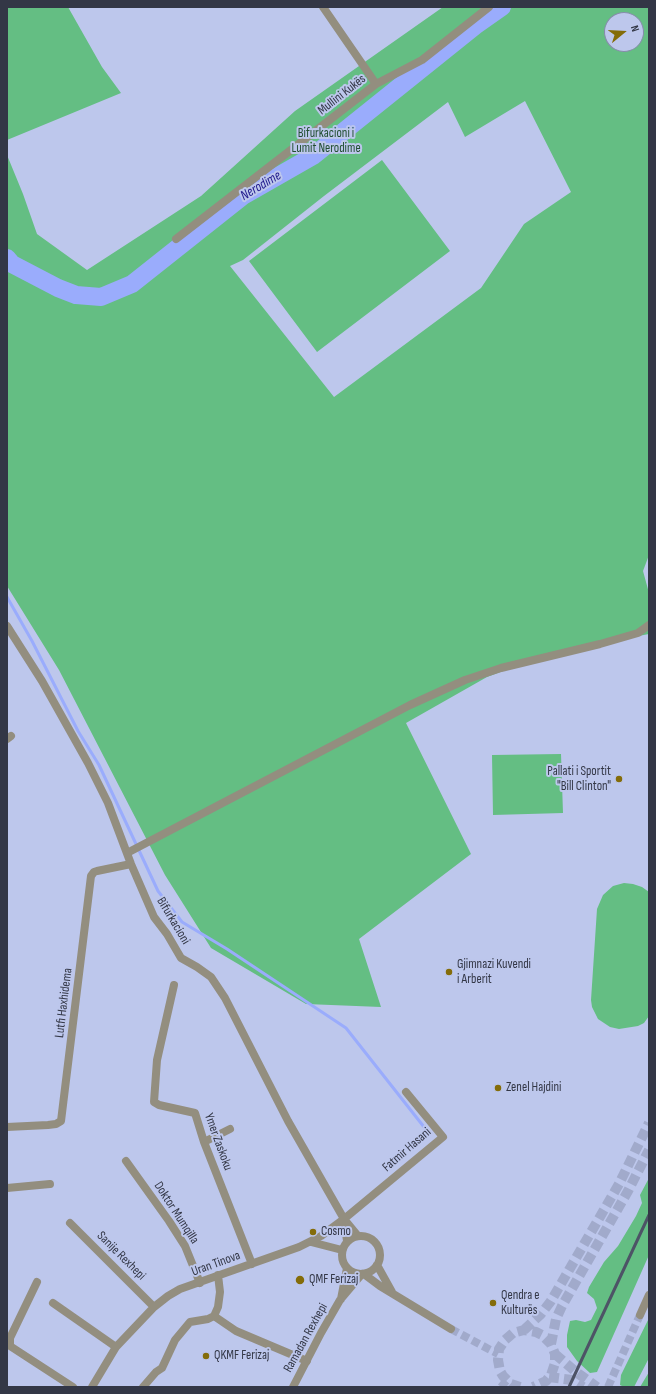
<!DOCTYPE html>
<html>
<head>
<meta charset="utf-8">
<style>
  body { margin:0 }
  #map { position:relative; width:656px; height:1394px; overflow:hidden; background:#bdc7ec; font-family:"Sofia Sans Condensed",sans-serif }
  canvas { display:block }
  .frame { position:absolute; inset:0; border:8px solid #333746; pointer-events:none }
  .north { position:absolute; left:604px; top:12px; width:40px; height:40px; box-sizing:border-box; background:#bdc7ec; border:1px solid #868daa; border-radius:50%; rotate:72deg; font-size:11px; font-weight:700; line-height:16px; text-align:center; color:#333746 }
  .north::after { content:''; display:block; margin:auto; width:14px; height:18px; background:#846c09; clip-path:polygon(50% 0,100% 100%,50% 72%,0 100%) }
</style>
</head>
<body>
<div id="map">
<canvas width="656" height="1394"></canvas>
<div class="frame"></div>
<div class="north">N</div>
</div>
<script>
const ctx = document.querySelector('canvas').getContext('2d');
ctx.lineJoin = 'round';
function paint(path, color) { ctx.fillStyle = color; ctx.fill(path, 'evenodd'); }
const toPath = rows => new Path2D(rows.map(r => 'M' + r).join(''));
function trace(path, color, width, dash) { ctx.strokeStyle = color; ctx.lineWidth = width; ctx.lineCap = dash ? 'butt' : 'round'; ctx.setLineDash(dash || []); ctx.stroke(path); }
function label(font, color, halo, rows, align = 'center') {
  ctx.font = font + ' "Sofia Sans Condensed",sans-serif'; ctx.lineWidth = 4; ctx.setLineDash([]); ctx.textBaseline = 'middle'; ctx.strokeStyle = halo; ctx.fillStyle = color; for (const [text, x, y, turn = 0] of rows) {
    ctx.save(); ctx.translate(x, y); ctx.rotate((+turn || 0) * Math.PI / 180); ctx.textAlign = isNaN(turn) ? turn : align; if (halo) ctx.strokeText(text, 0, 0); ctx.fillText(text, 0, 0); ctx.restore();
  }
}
const green = toPath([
  [7,7,68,7,102,67,121,93,7,140],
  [443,7,649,7,649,555,643,571,649,593,649,634,554,652,487,677,406,723,471,854,359,939,381,1007,306,1004,211,948,165,875,59,670,7,586,7,155,23,194,37,234,87,270,201,196,295,111],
  [612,20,636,20,636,44,612,44],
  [525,101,571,192,524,224,481,288,334,397,230,266,243,260,324,196,448,102,465,137],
  [382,160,450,251,317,352,249,261],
  [561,754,563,813,493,815,492,755],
  [624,883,633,884,642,887,649,892,649,1016,644,1023,638,1026,619,1029,610,1027,598,1019,592,1007,591,1000,597,909,603,895,613,886],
  [649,1178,649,1255,597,1372,590,1373,577,1361,567,1347,567,1335,570,1321,576,1320,585,1322,591,1320,597,1308,594,1299,587,1293,589,1287,604,1262,618,1246,636,1216,642,1203,640,1195],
  [649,1318,649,1358,634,1387,624,1387,620,1385,621,1375],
  [649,1372,649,1387,640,1387]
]);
const stream = toPath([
  [7,597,32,641,78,731,99,765,158,891,182,922,227,949,346,1028,424,1127]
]);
const river = toPath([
  [7,258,12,264,58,288,76,295,101,297,132,284,243,196,313,156,475,26,502,7]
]);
const minorTunnel = toPath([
  [501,1387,507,1380],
  [608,1387,640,1315]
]);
const tertiaryTunnel = toPath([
  [451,1329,498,1354]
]);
const primaryTunnel = toPath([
  [524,1330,541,1314,551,1301,619,1184,649,1123],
  [551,1344,556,1319,562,1306,628,1191,649,1150],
  [555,1354,576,1372,597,1387],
  [549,1377,572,1380,583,1387],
  [520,1387,511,1384,503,1376,500,1371,498,1360,499,1349,505,1340,513,1333,524,1330,536,1332,542,1335,551,1344,555,1354,555,1363,551,1375,546,1381,533,1387]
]);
const minor = toPath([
  [323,7,376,84],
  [176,239,376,84,422,60,489,7],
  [7,626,42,681,88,763,108,803,131,864,154,917,167,934,181,958,197,967,211,977,225,998,288,1121,344,1219,321,1236,299,1247,180,1289,168,1296,154,1307,116,1347,92,1387],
  [7,739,11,736],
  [127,853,410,705,465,680,501,668,600,644,638,633,649,625],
  [174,985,157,1060,154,1102,159,1105,195,1113,204,1142,252,1264],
  [7,1127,48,1125,56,1124,61,1121,91,876,94,872,97,871,131,864],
  [204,1142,230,1129],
  [126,1161,169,1221,185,1246,200,1283],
  [7,1188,50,1184],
  [344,1219,443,1137,406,1092],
  [344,1219,347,1241],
  [344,1219,358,1236],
  [70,1223,154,1307],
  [311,1242,342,1250],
  [37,1282,10,1338,10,1346,73,1387],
  [53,1303,116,1347],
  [640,1315,649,1295],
  [214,1316,236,1331,307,1361],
  [143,1387,156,1372,162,1368,175,1340,190,1322,208,1319,214,1316,218,1307,220,1292,218,1275]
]);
const tertiary = toPath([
  '342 1255a19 19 0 1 1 38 0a19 19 0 1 1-38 0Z',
  [377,1265,392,1292],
  [364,1274,380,1286,451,1329],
  [341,1299,347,1268],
  [293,1387,321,1333,340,1300,362,1274]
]);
const rail = toPath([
  [569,1387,649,1215]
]);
const markers = [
  [619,779,4,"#846c09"],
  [449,972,4,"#846c09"],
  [498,1088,4,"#846c09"],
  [313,1232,4,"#846c09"],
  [300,1280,5,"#846c09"],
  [493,1303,4,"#846c09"],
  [206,1356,4,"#846c09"]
];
const streetNames = [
  ["Mullini Kukës",342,95,-38],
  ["Bifurkacioni",173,921,59],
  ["Lutfi Haxhidema",64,1003,-83],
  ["Ymer Zaskoku",218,1142,70],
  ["Fatmir Hasani",407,1150,-41],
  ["Doktor Mumqilla",176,1213,57],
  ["Sanije Rexhepi",121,1256,45],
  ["Uran Tinova",216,1264,-20],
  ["Ramadan Rexhepi",306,1338,-61]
];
const parkNames = [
  ["Bifurkacioni i",326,134],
  ["Lumit Nerodime",326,149]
];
const poiNames = [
  ["Pallati i Sportit",611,772,"right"],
  ["\"Bill Clinton\"",611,787,"right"],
  ["Gjimnazi Kuvendi",457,965],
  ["i Arberit",457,980],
  ["Zenel Hajdini",506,1088],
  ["Cosmo",321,1232],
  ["QMF Ferizaj",309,1280],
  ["Qendra e",501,1296],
  ["Kulturës",501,1311],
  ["QKMF Ferizaj",214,1356]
];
const waterNames = [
  ["Nerodime",261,186,-31]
];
paint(green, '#64be83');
trace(stream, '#9aacfc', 3);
trace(river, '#9aacfc', 18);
trace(minorTunnel, '#a1aacb', 8, [8, 4]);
trace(tertiaryTunnel, '#a1aacb', 8, [8, 4]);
trace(primaryTunnel, '#a1aacb', 10, [10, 5]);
trace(minor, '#938e7f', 8);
trace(tertiary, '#938e7f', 8);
trace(rail, '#4d5366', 3);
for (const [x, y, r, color] of markers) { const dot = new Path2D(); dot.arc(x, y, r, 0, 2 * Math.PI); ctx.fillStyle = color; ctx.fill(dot); trace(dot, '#bdc7ec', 1.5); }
label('13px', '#333746', '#bdc7ec', streetNames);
label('13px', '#214e31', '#bdc7ec', parkNames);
label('13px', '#333746', '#bdc7ec', poiNames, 'left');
label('italic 14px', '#211a8d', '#bdc7ec', waterNames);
</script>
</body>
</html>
